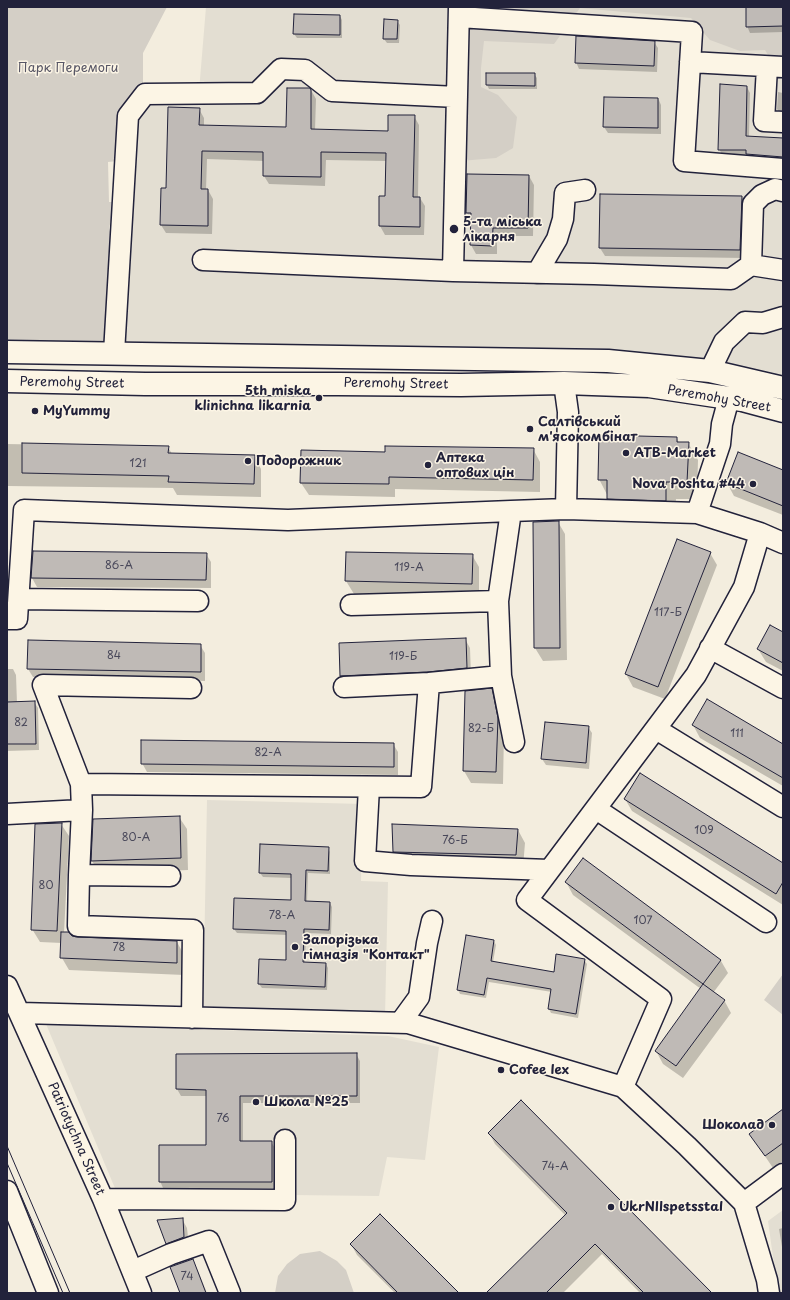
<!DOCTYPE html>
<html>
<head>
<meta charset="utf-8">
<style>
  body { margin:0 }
  #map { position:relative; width:790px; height:1300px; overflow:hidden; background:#f3edde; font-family:"Playpen Sans",sans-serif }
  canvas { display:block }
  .frame { position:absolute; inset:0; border:8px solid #22223b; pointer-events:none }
</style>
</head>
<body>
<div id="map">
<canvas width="790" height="1300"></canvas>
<div class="frame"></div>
</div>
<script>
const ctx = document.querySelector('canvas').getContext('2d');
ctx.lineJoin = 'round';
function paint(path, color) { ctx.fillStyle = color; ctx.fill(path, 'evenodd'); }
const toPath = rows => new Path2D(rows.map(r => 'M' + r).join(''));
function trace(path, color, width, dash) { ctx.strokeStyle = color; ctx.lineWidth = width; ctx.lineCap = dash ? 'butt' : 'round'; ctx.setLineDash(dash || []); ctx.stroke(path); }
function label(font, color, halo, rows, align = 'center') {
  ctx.font = font + ' "Playpen Sans",sans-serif'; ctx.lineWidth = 3; ctx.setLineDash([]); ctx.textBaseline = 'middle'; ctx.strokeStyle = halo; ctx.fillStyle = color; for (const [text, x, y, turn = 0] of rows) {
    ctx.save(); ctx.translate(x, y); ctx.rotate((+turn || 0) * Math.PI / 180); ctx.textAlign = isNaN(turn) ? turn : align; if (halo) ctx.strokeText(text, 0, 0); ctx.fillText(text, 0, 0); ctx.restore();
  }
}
const built = toPath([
  [206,7,783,7,783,388,710,371,122,350,128,108,199,91],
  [207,800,363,804,361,881,388,882,385,1017,203,1012],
  [46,1024,388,1036,439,1047,425,1160,387,1157,379,1196,117,1193],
  [783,1210,783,1293,778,1293,768,1221]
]);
const green = toPath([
  [7,7,167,7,143,53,143,83,120,125,118,161,108,162,109,202,116,202,109,228,121,270,110,342,7,340],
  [461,7,783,7,783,70,776,68,765,50,740,51,710,40,691,18,580,8,554,44,484,41,481,68,481,87,498,95,517,117,513,148,496,158,460,161],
  [783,974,783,1015,764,1000],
  [320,1251,337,1261,346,1270,354,1293,275,1293,278,1276,287,1264,300,1254]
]);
const shadow = toPath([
  [783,7,783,32,750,33,747,26],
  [340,16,342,20,342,38,297,38,294,34],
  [397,21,400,25,399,43,387,43,384,39],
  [654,42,658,48,657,72,579,69,576,62],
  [534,74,537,78,537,89,489,89,487,85],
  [747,87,750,93,749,137,783,139,783,163,723,156,719,149],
  [311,90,316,99,315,130,389,132,414,116,419,125,418,198,420,198,425,206,424,235,385,235,380,226,386,197,386,161,326,160,325,186,269,184,264,176,264,161,207,159,206,190,208,190,213,199,212,234,166,233,161,225,167,189,199,109,204,118,204,126,287,128],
  [778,92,783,93,783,113,780,113,777,109],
  [658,98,661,105,661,134,608,133,604,127],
  [529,176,534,185,533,236,497,236,497,254,476,254,471,245,472,221,467,213],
  [742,197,747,205,744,258,605,256,600,248],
  [677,438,679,443,688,443,698,460,697,499,676,499,675,518,618,516,599,479],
  [7,444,168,447,172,454,254,456,261,469,261,497,177,495,173,488,7,486],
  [533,449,540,462,540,492,395,489,395,497,309,495,301,483,386,453],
  [783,472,783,515,734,496,727,483],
  [558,522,565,534,567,660,543,661,535,648,534,523],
  [34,552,206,554,211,562,211,588,37,587,32,578],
  [710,553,717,565,665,699,633,687,626,674],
  [472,555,479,567,479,596,354,594,346,581],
  [783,633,783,671,766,662,758,649],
  [465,639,470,648,471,676,346,685,341,676,340,644],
  [200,645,205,653,205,681,33,677,28,669],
  [7,669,13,669,16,675,17,703,34,702,38,708,39,750,7,751],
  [491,690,498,702,504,732,503,784,471,783,464,771],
  [693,725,783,745,783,786,700,738],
  [588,727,592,733,589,769,546,765,542,759],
  [393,744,398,752,398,775,147,772,142,763],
  [625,799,783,864,783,905,632,811],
  [179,817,187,829,188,870,100,874,92,861,94,820],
  [61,824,69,836,64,933,72,937,177,942,184,955,184,975,69,970,62,958,62,943,40,942,32,929],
  [518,830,525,843,523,867,401,864,394,852],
  [328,848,330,852,330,874,308,873,307,902,330,903,332,907,331,934,306,933,305,964,326,964,328,968,327,990,262,988,259,984,286,961,287,935,237,933,234,929,292,901,292,878,263,877,260,873],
  [583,859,721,961,728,973,713,993,724,1000,731,1013,683,1078,663,1064,656,1051,701,989,573,895,566,882],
  [494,941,496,945,493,962,554,973,584,960,587,964,578,1018,551,1013,549,1009,552,992,489,982,486,998,460,994,458,990],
  [356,1054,360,1061,360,1103,243,1103,243,1142,271,1142,275,1148,275,1188,163,1188,160,1181,207,1146,207,1096,181,1096,177,1089,177,1055],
  [783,1111,783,1161,773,1168,750,1134],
  [489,1133,709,1293,640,1293,602,1254,563,1293,488,1293,566,1216,495,1144],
  [182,1219,187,1228,189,1246,172,1252,167,1243],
  [783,1228,783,1253,779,1229],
  [351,1244,458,1293,395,1293,357,1255],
  [192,1260,199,1273,207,1293,181,1293]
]);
const building = toPath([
  [746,7,783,7,783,26,746,27,746,7],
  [294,14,340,15,340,35,293,34,294,14],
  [384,19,398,20,397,39,383,39,384,19],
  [576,36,655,41,654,66,575,63,576,36],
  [486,73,535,73,535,86,486,85,486,73],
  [720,84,747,86,746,136,783,138,783,157,746,154,746,150,718,150,720,84],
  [287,88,310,88,311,90,311,129,388,131,388,115,415,115,413,197,420,197,420,227,379,226,379,196,385,196,386,153,321,152,321,177,263,176,263,152,202,151,201,189,208,189,208,226,160,225,161,188,166,188,168,107,200,108,199,125,286,127,287,88],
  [604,97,658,98,658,128,603,127,604,97],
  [467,174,529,175,528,228,493,228,492,246,470,245,471,213,466,213,467,174],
  [600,194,742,196,740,250,599,248,600,194],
  [599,435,677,437,677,442,689,442,687,482,666,482,666,501,607,499,607,480,598,480,599,435],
  [22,443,169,446,168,453,255,455,254,484,168,482,169,476,22,473,22,443],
  [385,446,534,448,533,480,389,477,389,484,300,483,301,450,385,452,385,446],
  [738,452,783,470,783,506,726,483,738,452],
  [559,521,560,648,534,648,533,522,559,521],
  [677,539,711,552,658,687,625,674,677,539],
  [33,551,207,553,206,580,31,578,33,551],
  [346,552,473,554,472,584,345,581,346,552],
  [770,625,783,632,783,663,757,649,770,625],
  [466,638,467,668,428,672,340,676,339,643,466,638],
  [28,640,201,644,201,672,27,669,28,640],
  [492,688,498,718,496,772,463,771,465,691,492,688],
  [707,699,783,744,783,778,692,725,707,699],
  [35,701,36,744,7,744,7,702,35,701],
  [545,722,589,726,586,763,541,759,545,722],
  [141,740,394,743,394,767,141,764,141,740],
  [640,773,783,863,783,882,776,894,624,799,640,773],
  [180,816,181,858,91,861,93,819,180,816],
  [62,823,57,931,31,930,35,824,62,823],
  [392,824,518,829,516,855,393,852,392,824],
  [260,844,329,847,328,871,306,870,305,901,330,902,329,930,304,929,303,962,326,963,325,987,258,984,259,959,286,960,286,931,233,929,234,898,291,900,291,874,259,873,260,844],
  [583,858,721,960,703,984,565,882,583,858],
  [61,932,69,932,72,936,78,937,177,941,177,963,60,958,61,932],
  [466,935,494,940,491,961,554,972,556,954,585,959,576,1014,548,1009,551,989,487,978,484,995,457,990,466,935],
  [703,984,725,1000,676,1066,655,1051,703,984],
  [357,1053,357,1096,240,1096,240,1141,272,1141,272,1182,159,1182,159,1145,206,1145,206,1090,176,1089,176,1054,357,1053],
  [521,1100,622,1202,712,1293,644,1293,595,1244,546,1293,486,1293,567,1213,488,1133,521,1100],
  [783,1109,783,1143,765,1156,749,1134,783,1109],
  [380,1214,459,1293,398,1293,350,1244,380,1214],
  [183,1218,184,1237,166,1244,157,1220,183,1218],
  [193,1259,206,1293,180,1293,170,1267,193,1259]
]);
const minor = toPath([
  [459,17,692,32,684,161,783,169],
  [690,62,783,67],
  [767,67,764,121,783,122],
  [203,260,453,271,594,274,731,279,751,265,783,270],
  [751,265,753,204,762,195,775,189,783,191],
  [453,271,459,7],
  [537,273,557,239,563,219,565,193,585,190],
  [114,353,128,116,145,94,257,93,281,69,305,70,332,91,457,97],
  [710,371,724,342,745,322,763,323,783,317],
  [564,383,568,412,566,509],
  [760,533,783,543],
  [19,599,198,601],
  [351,605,498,601],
  [7,619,17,619,24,510,288,520,511,511],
  [710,648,783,688],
  [501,676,514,742],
  [344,687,429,683],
  [656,729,783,807],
  [81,784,43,685,191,688],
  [369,787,365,861,411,865,549,870],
  [596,809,766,922],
  [82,810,79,875,170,876],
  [7,814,82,810,81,784,421,787,429,683,501,676,498,601,511,511,566,509,697,513],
  [79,875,78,926,193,930,192,1018],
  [7,986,103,1199,141,1293],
  [20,1013,408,1023,623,1087,687,1146,744,1203,767,1280,769,1293],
  [400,1023,419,997,427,943,432,921],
  [623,1087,661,999,527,900,696,675,744,587,760,533,697,513,720,444,722,424,729,398],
  [7,1191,48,1293],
  [103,1199,285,1200,285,1140],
  [744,1203,783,1174],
  [133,1271,171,1254,209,1241,230,1293]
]);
const major = toPath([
  [7,352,608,361,710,371,783,388],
  [7,381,145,384,338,384,461,385,564,383,649,386,742,400,783,411]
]);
const tram = toPath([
  [7,1146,70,1293],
  [7,1163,63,1293]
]);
const markers = [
  [454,229,5,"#22223b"],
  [319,398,4,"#22223b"],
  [35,411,4,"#22223b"],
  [530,429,4,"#22223b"],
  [626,453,4,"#22223b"],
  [248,461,4,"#22223b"],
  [428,465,4,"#22223b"],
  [753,484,4,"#22223b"],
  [295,947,4,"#22223b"],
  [501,1070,4,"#22223b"],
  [256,1102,4,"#22223b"],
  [772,1125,4,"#22223b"],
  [611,1207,4,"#22223b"]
];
const numberNames = [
  ["121",138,464],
  ["86-А",119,566],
  ["119-А",409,568],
  ["117-Б",668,613],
  ["84",114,656],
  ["119-Б",403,657],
  ["82",21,723],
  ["82-Б",481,729],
  ["111",737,734],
  ["82-А",268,753],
  ["109",704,831],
  ["80-А",136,838],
  ["76-Б",455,841],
  ["80",46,886],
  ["78-А",282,916],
  ["107",643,921],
  ["78",119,948],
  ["76",223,1119],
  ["74-А",555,1167],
  ["74",187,1277]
];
const parkNames = [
  ["Парк Перемоги",68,68]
];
const poiNames = [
  ["5-та міська",463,222],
  ["лікарня",463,237],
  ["5th miska",311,391,"right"],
  ["klinichna likarnia",311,406,"right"],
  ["MyYummy",43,411],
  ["Салтівський",538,422],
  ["м'ясокомбінат",538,437],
  ["ATB-Market",634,453],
  ["Аптека",436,458],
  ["оптових цін",436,473],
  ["Подорожник",256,461],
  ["Nova Poshta #44",745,484,"right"],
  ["Запорізька",303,940],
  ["гімназія \"Контакт\"",303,955],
  ["Cofee lex",509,1070],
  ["Школа №25",264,1102],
  ["Шоколад",764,1125,"right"],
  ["UkrNIIspetsstal",619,1207]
];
const streetNames = [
  ["Peremohy Street",72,383,1],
  ["Peremohy Street",396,384,1],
  ["Peremohy Street",719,399,10],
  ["Patriotychna Street",76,1139,66]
];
paint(built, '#e3ded2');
paint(green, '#d4cfc6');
paint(shadow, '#0003');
paint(building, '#bfbab6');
trace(building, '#22223b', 1);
trace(minor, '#22223b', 23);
trace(major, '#22223b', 25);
trace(minor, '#fcf5e5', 20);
trace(major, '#fcf5e5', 22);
trace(tram, '#22223b', 1);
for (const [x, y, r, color] of markers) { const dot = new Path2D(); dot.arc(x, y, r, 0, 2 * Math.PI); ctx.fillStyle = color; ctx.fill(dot); trace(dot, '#fcf5e5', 1.5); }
label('11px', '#49485a', null, numberNames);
label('13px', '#575665', '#fcf5e5', parkNames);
label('bold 13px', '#22223b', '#fcf5e5', poiNames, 'left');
label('13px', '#22223b', '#fcf5e5', streetNames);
</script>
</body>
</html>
